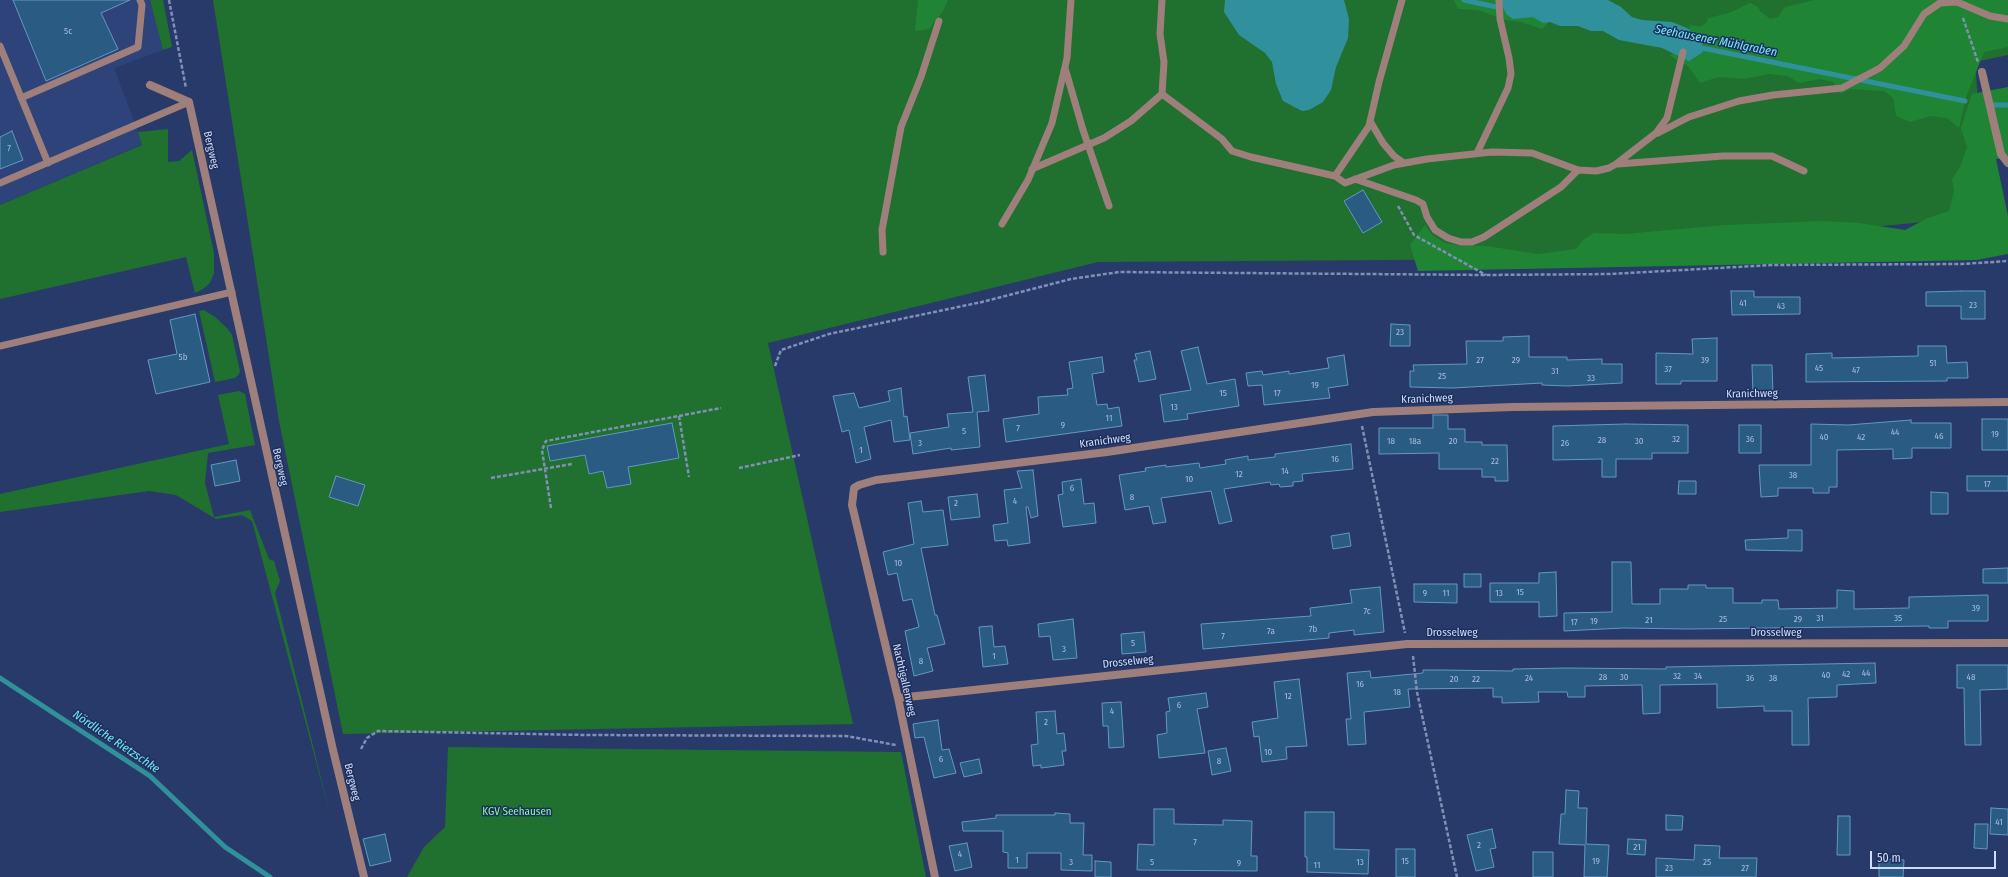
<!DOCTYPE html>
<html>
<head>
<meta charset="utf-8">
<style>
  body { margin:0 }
  #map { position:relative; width:2008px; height:877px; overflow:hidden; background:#283a69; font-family:"Fira Sans Condensed",sans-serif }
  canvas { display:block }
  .scale { position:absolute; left:1870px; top:851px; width:126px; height:18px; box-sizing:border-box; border:2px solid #d0ddfa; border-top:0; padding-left:5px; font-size:12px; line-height:14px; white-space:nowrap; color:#d0ddfa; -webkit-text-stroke:3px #1e2f5d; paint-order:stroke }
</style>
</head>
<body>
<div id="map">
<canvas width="2008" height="877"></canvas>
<div class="scale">50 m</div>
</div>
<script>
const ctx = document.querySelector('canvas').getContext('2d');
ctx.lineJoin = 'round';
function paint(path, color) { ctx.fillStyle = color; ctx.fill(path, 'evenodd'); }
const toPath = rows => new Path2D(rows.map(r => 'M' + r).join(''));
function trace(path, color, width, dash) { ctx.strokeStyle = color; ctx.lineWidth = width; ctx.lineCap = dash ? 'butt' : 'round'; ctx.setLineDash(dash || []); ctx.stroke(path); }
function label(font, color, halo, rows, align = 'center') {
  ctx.font = font + ' "Fira Sans Condensed",sans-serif'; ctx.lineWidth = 3; ctx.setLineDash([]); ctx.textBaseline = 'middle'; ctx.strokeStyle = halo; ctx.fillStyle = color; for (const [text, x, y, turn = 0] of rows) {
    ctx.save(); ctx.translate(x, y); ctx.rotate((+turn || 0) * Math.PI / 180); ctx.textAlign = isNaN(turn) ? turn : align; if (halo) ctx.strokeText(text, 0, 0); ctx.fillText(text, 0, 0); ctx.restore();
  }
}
const built = toPath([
  [0,0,150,0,163,50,114,68,143,144,0,205]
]);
const green = toPath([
  [150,0,163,0,172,47,163,50],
  [213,0,2008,0,2008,55,1975,62,1987,216,1537,259,1098,262,768,343,853,724,343,734,279,421],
  [168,129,168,162,179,161,192,150,214,253,214,273,210,283,203,289,195,293,186,257,0,299,0,205,142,145,138,132],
  [204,310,215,317,227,328,232,335,240,371,239,374,235,378,215,382,199,311],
  [239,391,245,394,255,445,208,453,205,483,214,517,250,510,269,559,274,561,280,581,275,593,331,818,252,521,242,515,216,519,176,495,149,491,0,512,0,494,229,444,218,395],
  [448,747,901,752,926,877,407,877,424,847,445,827]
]);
const forest = toPath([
  [918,0,948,0,943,11,929,29,915,31],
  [1454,0,1570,0,1542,29,1521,22,1506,20,1478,10,1458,9],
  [1814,0,2008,0,2008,47,1984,52,1966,97,1959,128,1947,118,1930,116,1910,122,1896,116,1893,98,1884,91,1850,89,1840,94,1833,82,1820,79,1799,83,1788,76,1769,74,1744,79,1718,77,1700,83,1688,66,1670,56,1691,25,1700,27,1706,23,1708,18,1729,13,1750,3,1758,7,1760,11,1770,19,1778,17,1785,7],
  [2008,87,2008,158,1996,159,2008,216,2008,254,1976,260,1418,271,1410,245,1425,225,1432,235,1445,243,1463,246,1487,246,1538,254,1576,249,1583,240,1594,233,1625,234,1725,225,1823,221,1859,223,1905,230,1928,218,1949,211,1954,191,1952,179,1960,167,1967,147,1961,128,1972,94]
]);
const water = toPath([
  [1225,0,1344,0,1349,19,1348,38,1336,67,1331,90,1323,102,1309,110,1302,111,1283,101,1276,84,1272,62,1265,53,1239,35,1224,12],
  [1502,0,1608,0,1621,7,1632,17,1642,20,1672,22,1687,28,1702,41,1703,52,1689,61,1662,48,1619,40,1603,31,1591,31,1578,26,1560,26,1550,22,1543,23,1533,17,1513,19,1506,14,1502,5]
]);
const stream = toPath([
  [1464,0,1501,8],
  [1697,47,1965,101],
  [1993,105,2008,105],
  [0,678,150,776,225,847,270,877]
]);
const building = toPath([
  [13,0,130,0,101,13,118,49,46,81,13,0],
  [12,131,23,160,0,169,0,137,12,131],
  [1363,190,1382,222,1363,233,1344,201,1363,190],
  [1731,291,1754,291,1754,297,1800,297,1800,314,1732,315,1731,291],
  [1961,291,1985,291,1985,319,1961,319,1961,306,1926,306,1926,292,1961,291],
  [195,314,210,382,156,394,148,360,177,354,170,320,195,314],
  [1391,324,1410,325,1410,346,1390,346,1391,324],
  [1529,336,1529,357,1567,357,1567,360,1602,359,1602,364,1622,364,1622,383,1567,386,1542,385,1542,383,1453,388,1410,387,1410,371,1414,371,1413,365,1467,364,1466,341,1503,341,1503,337,1529,336],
  [1717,338,1717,381,1681,381,1681,384,1656,384,1656,353,1693,354,1692,339,1717,338],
  [1918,346,1946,346,1947,363,1967,362,1968,378,1947,378,1947,381,1806,382,1806,354,1832,353,1832,358,1918,356,1918,346],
  [1198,347,1207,384,1235,379,1239,406,1187,414,1188,419,1164,422,1160,395,1191,390,1181,351,1198,347],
  [1150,351,1156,379,1139,382,1134,360,1137,360,1135,354,1150,351],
  [1344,355,1348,385,1328,388,1330,398,1264,405,1262,385,1248,386,1246,373,1262,371,1263,375,1289,371,1289,374,1329,368,1327,358,1344,355],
  [1102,357,1104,372,1092,374,1097,405,1107,404,1108,409,1119,407,1122,426,1006,442,1003,419,1039,414,1038,397,1068,395,1067,389,1073,388,1069,362,1102,357],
  [1752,365,1772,365,1773,394,1753,394,1752,365],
  [985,375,989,411,977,412,980,447,951,450,951,448,913,454,910,433,949,427,947,414,973,412,968,377,985,375],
  [901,388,904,417,907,416,910,440,894,442,891,420,864,427,871,459,856,463,849,430,842,432,833,396,854,393,859,408,890,401,888,391,901,388],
  [1433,415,1448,415,1448,429,1465,429,1465,442,1482,442,1482,445,1507,445,1508,481,1495,481,1495,477,1482,477,1482,469,1439,469,1439,453,1379,454,1379,428,1433,428,1433,415],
  [1982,419,2008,419,2008,450,1982,450,1982,419],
  [1911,420,1911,423,1951,423,1951,448,1912,448,1912,458,1893,459,1893,449,1837,450,1837,487,1829,487,1829,493,1813,493,1813,488,1778,488,1778,496,1761,497,1759,465,1811,465,1811,424,1848,425,1911,420],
  [672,423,679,458,628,467,631,484,607,488,603,471,589,474,585,455,550,461,547,446,672,423],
  [1626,424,1688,425,1688,453,1652,453,1652,459,1616,459,1616,477,1602,477,1602,459,1553,460,1553,426,1626,424],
  [1739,425,1761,425,1761,453,1739,453,1739,425],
  [1351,444,1353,469,1302,474,1303,481,1293,482,1293,486,1280,487,1279,484,1271,485,1270,482,1224,489,1232,521,1219,524,1211,491,1161,498,1166,522,1153,524,1149,506,1125,510,1119,475,1146,471,1145,468,1166,465,1166,467,1199,463,1200,468,1226,464,1225,460,1248,456,1248,460,1275,457,1275,454,1351,444],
  [236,460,240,481,215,486,211,465,236,460],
  [1033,470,1038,516,1031,518,1028,507,1026,507,1030,543,1008,546,1007,540,995,541,993,525,1008,523,1004,490,1022,488,1017,471,1033,470],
  [336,476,365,485,358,506,329,497,336,476],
  [1967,476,2008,476,2008,491,1967,491,1967,476],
  [1081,479,1084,504,1094,503,1096,523,1063,527,1058,495,1063,494,1062,482,1081,479],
  [1679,481,1696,481,1696,494,1678,494,1679,481],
  [1931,492,1948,493,1948,514,1931,514,1931,492],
  [977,494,980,517,951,520,948,497,977,494],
  [921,501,923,512,943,510,948,545,921,548,935,615,937,615,945,644,927,648,933,671,914,676,905,631,919,627,912,599,903,601,897,573,888,575,883,552,914,544,908,503,921,501],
  [1788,530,1802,530,1802,551,1746,550,1745,540,1788,538,1788,530],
  [1349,533,1351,546,1333,549,1331,536,1349,533],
  [1612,562,1631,562,1632,604,1660,604,1660,589,1688,589,1688,585,1706,585,1706,588,1733,588,1733,603,1762,603,1762,600,1778,600,1779,609,1837,608,1837,590,1854,591,1854,609,1909,608,1909,597,1988,595,1988,621,1948,621,1948,628,1929,628,1929,626,1688,629,1623,628,1564,631,1564,613,1612,612,1612,562],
  [2008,568,2008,583,1983,583,1983,569,2008,568],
  [1556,572,1557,616,1539,617,1539,602,1490,602,1490,583,1539,583,1539,573,1556,572],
  [1464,574,1481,574,1481,587,1464,587,1464,574],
  [1414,584,1457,584,1457,603,1414,602,1414,584],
  [1380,587,1384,632,1354,635,1354,630,1329,633,1329,638,1203,649,1201,624,1311,616,1310,608,1352,603,1350,590,1380,587],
  [1073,619,1077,658,1053,660,1050,636,1039,637,1038,624,1073,619],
  [992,626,994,647,1005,646,1008,664,983,667,979,627,992,626],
  [1144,632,1146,652,1122,654,1121,634,1144,632],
  [1875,663,1876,683,1837,685,1837,697,1808,698,1809,745,1792,745,1792,711,1764,711,1764,706,1717,708,1717,684,1660,685,1660,713,1643,714,1642,685,1585,686,1585,697,1568,697,1567,692,1538,692,1539,702,1502,703,1502,697,1493,697,1493,688,1408,689,1410,707,1364,712,1366,744,1348,745,1346,719,1351,719,1347,673,1370,671,1371,678,1423,673,1423,670,1443,670,1513,671,1513,669,1567,668,1666,669,1666,667,1875,663],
  [1957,665,2008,665,2008,689,1980,690,1981,745,1965,745,1964,688,1957,688,1957,665],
  [1299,679,1307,746,1286,747,1287,759,1262,762,1259,736,1254,737,1252,722,1278,718,1274,682,1299,679],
  [1206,693,1208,707,1197,709,1205,753,1159,758,1157,735,1167,733,1166,712,1170,711,1168,698,1206,693],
  [1121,702,1124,747,1109,748,1108,726,1103,726,1102,703,1121,702],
  [1055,711,1057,734,1064,733,1066,751,1062,751,1064,765,1041,768,1041,765,1033,766,1031,745,1038,744,1036,712,1055,711],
  [938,720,942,750,949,749,956,773,934,778,924,737,915,738,913,724,938,720],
  [1226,748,1231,771,1212,775,1208,751,1226,748],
  [979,759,982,773,964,777,960,763,979,759],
  [1566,790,1579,791,1578,808,1587,808,1586,844,1609,845,1607,877,1584,877,1585,845,1559,844,1561,814,1565,814,1566,790],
  [1991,808,2008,809,2008,835,1990,834,1991,808],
  [1154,809,1174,809,1174,824,1223,825,1223,820,1252,821,1251,856,1257,856,1257,871,1137,870,1138,844,1154,845,1154,809],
  [1305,812,1334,812,1334,849,1369,850,1368,874,1307,872,1307,857,1305,857,1305,812],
  [1055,813,1070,814,1070,823,1084,823,1083,855,1092,855,1092,871,1061,870,1061,853,1027,853,1027,868,1008,868,1008,853,1003,852,1003,831,963,831,962,822,996,818,996,815,1055,815,1055,813],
  [1666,815,1683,816,1682,830,1666,830,1666,815],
  [1838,816,1850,816,1850,855,1837,855,1838,816],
  [1975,824,1988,824,1987,849,1974,848,1975,824],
  [1492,829,1496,848,1490,849,1494,867,1476,871,1467,835,1492,829],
  [385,834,391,861,370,866,363,839,385,834],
  [1628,839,1646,840,1645,855,1627,854,1628,839],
  [967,843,972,867,955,871,949,846,967,843],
  [1695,845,1720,846,1719,858,1757,858,1756,877,1656,877,1656,858,1694,860,1695,845],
  [1396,849,1415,849,1415,877,1396,877,1396,849],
  [1533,852,1553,852,1553,877,1533,877,1533,852],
  [1879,859,1904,860,1903,877,1879,877,1879,859],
  [1095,861,1111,862,1111,877,1095,877,1095,861]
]);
const path = toPath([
  [169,0,186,88],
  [1963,18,1978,62],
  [1398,206,1414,235,1486,275],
  [775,366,781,350,829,334,982,302,1071,279,1119,272,1487,275,1610,274,1773,265,1962,264,2008,261],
  [679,416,689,477],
  [1362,426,1405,633],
  [739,468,800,455],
  [491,478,572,464],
  [551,508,542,450,546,441,721,408],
  [1413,656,1417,692,1457,877],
  [361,749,367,738,378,731,585,735,846,736,896,745]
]);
const lane = toPath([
  [0,46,48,163],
  [1065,68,1083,130,1109,206],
  [1162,94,1222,139,1232,151,1251,157,1335,176,1345,183,1394,165,1427,159,1492,152,1532,153,1578,170,1596,171,1609,168,1616,164,1656,133,1667,118,1683,52],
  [21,98,138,47,142,5,140,0],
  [1370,121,1383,143,1394,156,1404,163],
  [1658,133,1689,117,1739,101,1773,95,1842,88,1880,68,1904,46,1924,14,1940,3,1957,2,1990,16,2008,19],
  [1477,153,1508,88,1511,74,1509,58,1500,19,1499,0],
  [1618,164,1723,156,1772,156,1804,171],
  [1032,169,1104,138,1131,121,1162,94,1164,62,1160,34,1162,0],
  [1335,176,1369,126,1379,82,1402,0],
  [1355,179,1416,200,1423,204,1427,217,1435,230,1448,238,1461,242,1472,242,1484,237,1561,187,1578,170],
  [0,183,189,102],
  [1002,224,1028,180,1052,123,1067,58,1071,0],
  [883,252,882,230,901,127,921,77,939,21],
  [0,346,232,292]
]);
const street = toPath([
  [1982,72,2001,154,2008,163],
  [150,85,189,102,333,750,364,877],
  [898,698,1407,644,2008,643],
  [935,877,898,698,852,505,854,488,859,485,876,480,1107,452,1373,412,1513,407,2008,402]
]);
const numberNames = [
  ["5c",68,31],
  ["7",9,148],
  ["41",1743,303],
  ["23",1973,305],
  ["43",1781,306],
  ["23",1400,332],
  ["5b",183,357],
  ["27",1480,360],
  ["29",1516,360],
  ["39",1705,360],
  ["51",1933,363],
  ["45",1819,368],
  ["37",1668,369],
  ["47",1856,370],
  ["31",1555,371],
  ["25",1442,376],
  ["33",1591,378],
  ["19",1315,385],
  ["15",1223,393],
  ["17",1277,393],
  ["13",1174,407],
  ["11",1109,418],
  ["9",1063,425],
  ["7",1018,428],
  ["5",964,431],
  ["44",1895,432],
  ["19",1995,434],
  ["46",1939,436],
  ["40",1824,437],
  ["42",1861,437],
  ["32",1676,439],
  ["36",1750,439],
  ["28",1602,440],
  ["18",1391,441],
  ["18a",1415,441],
  ["20",1453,441],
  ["30",1639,441],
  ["3",920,443],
  ["26",1565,443],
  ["1",861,450],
  ["16",1335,459],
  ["22",1495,461],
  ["14",1285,471],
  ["12",1239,474],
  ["38",1793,475],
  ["10",1189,479],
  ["17",1987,484],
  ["6",1072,488],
  ["8",1132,497],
  ["4",1015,501],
  ["2",956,503],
  ["10",898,563],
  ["15",1520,592],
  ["9",1425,593],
  ["11",1446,593],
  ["13",1499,593],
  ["39",1976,608],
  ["7c",1367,611],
  ["31",1820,618],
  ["35",1898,618],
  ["25",1723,619],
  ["29",1798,619],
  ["21",1649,620],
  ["19",1594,621],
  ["17",1574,622],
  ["7b",1313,629],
  ["7a",1271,631],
  ["7",1223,636],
  ["5",1133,643],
  ["3",1064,649],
  ["1",994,656],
  ["8",921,661],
  ["44",1866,673],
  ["42",1846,674],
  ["40",1826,675],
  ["32",1677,676],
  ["34",1698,676],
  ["28",1603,677],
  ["30",1624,677],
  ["48",1971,677],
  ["24",1529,678],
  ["36",1750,678],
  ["38",1773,678],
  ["20",1454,679],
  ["22",1476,679],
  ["16",1360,684],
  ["18",1397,692],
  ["12",1288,696],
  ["6",1179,705],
  ["4",1112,711],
  ["2",1046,722],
  ["10",1268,752],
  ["6",941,759],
  ["8",1219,761],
  ["41",1999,822],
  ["7",1195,842],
  ["2",1479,845],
  ["21",1637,847],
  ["4",960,854],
  ["1",1017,860],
  ["15",1405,861],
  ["19",1596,861],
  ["3",1071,862],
  ["5",1152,862],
  ["13",1360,862],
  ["25",1707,862],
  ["9",1239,863],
  ["11",1317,865],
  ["23",1669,868],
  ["27",1745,868]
];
const streetNames = [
  ["Bergweg",211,150,77],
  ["Kranichweg",1752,394,-1],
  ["Kranichweg",1427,399,-2],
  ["Kranichweg",1105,441,-8],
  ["Bergweg",280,467,77],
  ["Drosselweg",1452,633],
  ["Drosselweg",1776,633],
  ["Drosselweg",1128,662,-6],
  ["Nachtigallenweg",904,680,77],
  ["Bergweg",352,782,76]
];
const parkNames = [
  ["KGV Seehausen",517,812]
];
const waterNames = [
  ["Seehausener Mühlgraben",1716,41,11],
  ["Nördliche Rietzschke",116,742,34]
];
paint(built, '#2e4379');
paint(green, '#20702f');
paint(forest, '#1f8534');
paint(water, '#30919d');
trace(stream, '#30919d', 5);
paint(building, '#2a5b83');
trace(building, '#6597c3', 1);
trace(path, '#8190b6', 2.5, [4, 2]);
trace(lane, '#9e7f7b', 7);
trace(street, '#9e7f7b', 8);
label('9px', '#a6bcdc', null, numberNames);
label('11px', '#d0ddfa', '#1e2f5d', streetNames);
label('11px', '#87fe94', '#1e2f5d', parkNames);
label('italic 12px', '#73e8f6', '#1e2f5d', waterNames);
</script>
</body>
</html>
